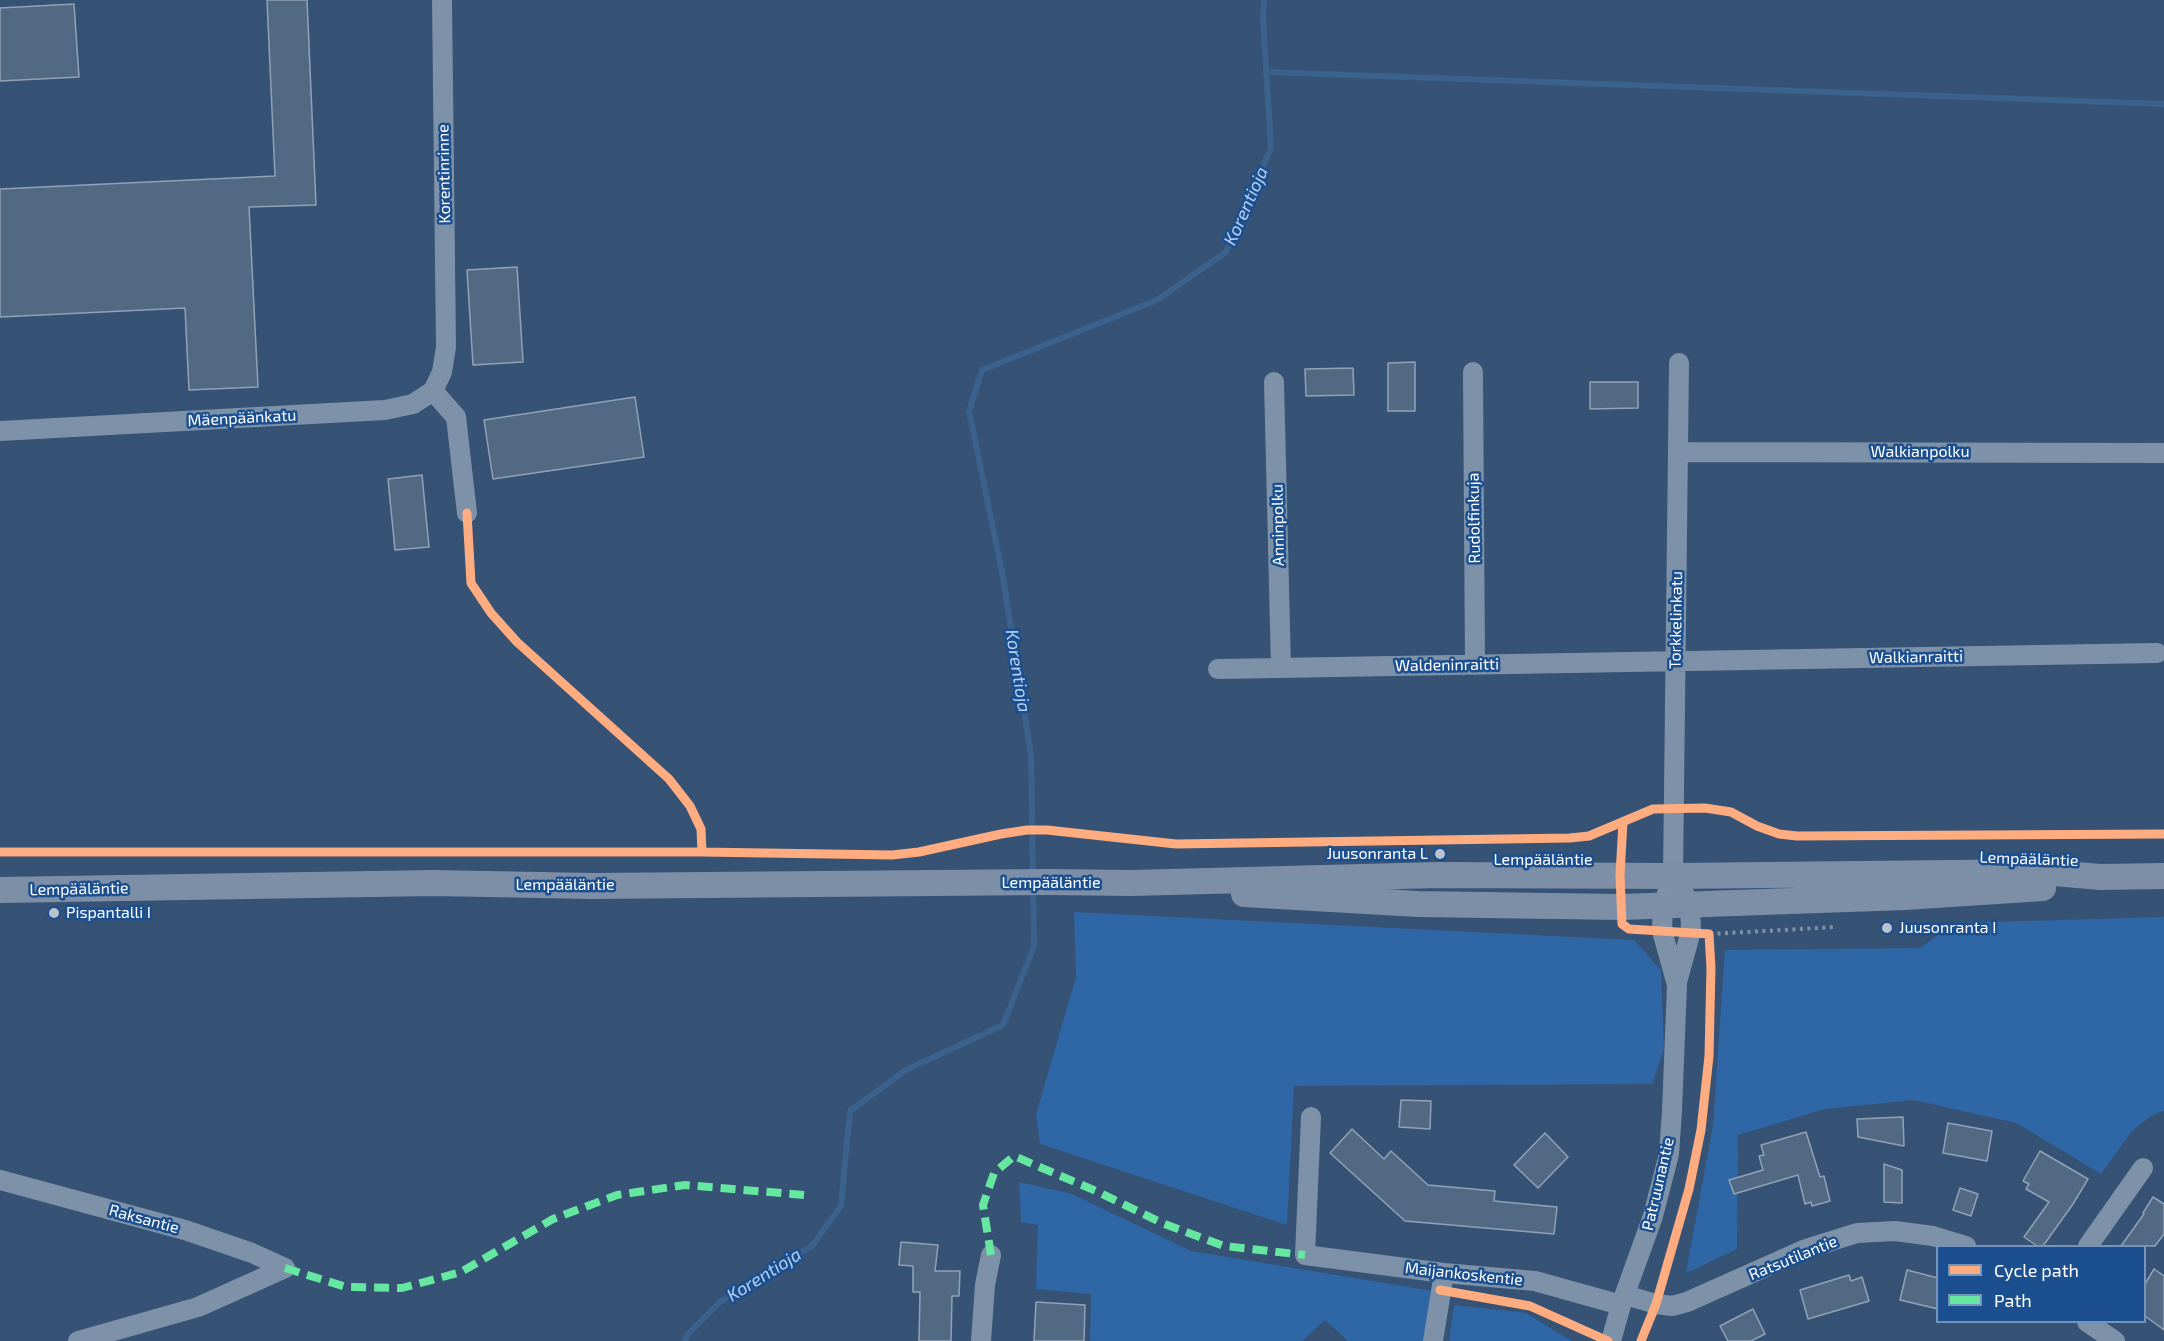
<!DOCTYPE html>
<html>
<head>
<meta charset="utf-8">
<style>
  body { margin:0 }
  #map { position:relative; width:2164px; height:1341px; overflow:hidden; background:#365274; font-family:"Exo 2",sans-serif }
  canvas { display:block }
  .legend { position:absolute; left:1936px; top:1245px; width:210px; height:78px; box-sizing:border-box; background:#1b4f8f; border:2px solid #7695bc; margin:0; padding:8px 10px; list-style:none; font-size:18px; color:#fff }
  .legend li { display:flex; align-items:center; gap:12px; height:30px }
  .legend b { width:30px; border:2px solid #7695bc }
</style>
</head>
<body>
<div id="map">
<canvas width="2164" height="1341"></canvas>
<ul class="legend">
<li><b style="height:8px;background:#ffac80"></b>Cycle path</li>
<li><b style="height:8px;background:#66e7a1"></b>Path</li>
</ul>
</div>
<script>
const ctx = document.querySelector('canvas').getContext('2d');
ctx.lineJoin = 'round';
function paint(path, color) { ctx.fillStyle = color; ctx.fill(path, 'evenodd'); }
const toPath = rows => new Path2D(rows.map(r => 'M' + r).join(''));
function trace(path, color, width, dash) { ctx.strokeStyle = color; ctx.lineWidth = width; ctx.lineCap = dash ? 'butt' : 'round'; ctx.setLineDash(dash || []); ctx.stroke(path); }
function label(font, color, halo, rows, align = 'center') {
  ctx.font = font + ' "Exo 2",sans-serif'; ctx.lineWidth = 5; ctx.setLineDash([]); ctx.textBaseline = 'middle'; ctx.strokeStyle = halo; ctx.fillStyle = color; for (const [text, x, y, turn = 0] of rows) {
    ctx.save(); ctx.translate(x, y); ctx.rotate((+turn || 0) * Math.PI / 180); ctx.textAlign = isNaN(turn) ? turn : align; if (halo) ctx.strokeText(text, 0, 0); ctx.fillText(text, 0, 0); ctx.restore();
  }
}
const green = toPath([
  [1074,912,1634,940,1661,970,1664,1048,1652,1084,1294,1086,1287,1225,1040,1144,1036,1114,1076,977],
  [2164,917,2164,1111,2151,1116,2132,1131,2101,1174,2016,1123,1913,1100,1825,1109,1738,1135,1737,1249,1686,1273,1713,1125,1725,950,1920,948,1955,923],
  [1019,1182,1072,1194,1191,1251,1433,1291,1426,1341,1348,1341,1325,1320,1302,1341,1090,1341,1091,1294,1036,1289,1038,1225,1021,1222],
  [1454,1305,1526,1313,1572,1341,1449,1341]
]);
const stream = toPath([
  [1266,72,2164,104],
  [1033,878,1031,755,1003,577,969,411,982,370,1157,300,1226,252,1271,148,1263,18,1264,0],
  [685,1341,688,1334,720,1302,812,1246,841,1206,850,1111,906,1070,1003,1025,1034,946,1033,888]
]);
const building = toPath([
  [267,0,307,0,316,205,249,207,258,387,189,390,185,308,0,317,0,189,275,176,267,0],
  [74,4,79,77,0,81,0,8,74,4],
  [517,267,523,362,473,365,467,270,517,267],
  [1415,362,1415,411,1388,411,1388,363,1415,362],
  [1353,368,1354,395,1306,396,1305,369,1353,368],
  [1590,382,1638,382,1638,408,1590,409,1590,382],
  [635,397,644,457,493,479,484,420,635,397],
  [422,475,429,547,395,550,388,479,422,475],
  [1401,1100,1431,1101,1430,1129,1399,1127,1401,1100],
  [1903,1117,1904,1146,1858,1137,1857,1119,1903,1117],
  [1948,1123,1992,1131,1987,1161,1943,1153,1948,1123],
  [1352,1129,1384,1159,1391,1151,1428,1185,1495,1191,1494,1201,1557,1207,1554,1234,1405,1221,1330,1153,1352,1129],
  [1806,1132,1820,1177,1824,1176,1830,1201,1812,1206,1811,1202,1805,1204,1798,1175,1734,1194,1729,1180,1763,1170,1759,1156,1764,1155,1761,1145,1806,1132],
  [1545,1133,1568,1157,1538,1188,1514,1165,1545,1133],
  [2040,1151,2088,1179,2073,1204,2043,1246,2037,1246,2024,1237,2049,1202,2026,1189,2029,1184,2023,1181,2040,1151],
  [1884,1164,1902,1170,1902,1203,1884,1202,1884,1164],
  [1960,1188,1978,1194,1971,1216,1953,1210,1960,1188],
  [2153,1197,2164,1204,2164,1234,2155,1246,2121,1246,2144,1214,2143,1213,2153,1197],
  [901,1242,938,1245,935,1271,960,1271,959,1296,952,1296,951,1341,919,1341,920,1292,913,1292,913,1266,899,1265,901,1242],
  [2154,1269,2164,1276,2164,1330,2145,1316,2145,1284,2154,1269],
  [1907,1270,1938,1278,1938,1309,1900,1300,1907,1270],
  [1849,1275,1851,1281,1862,1277,1869,1301,1808,1319,1800,1290,1849,1275],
  [1036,1302,1085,1305,1084,1341,1034,1341,1036,1302],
  [1753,1309,1765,1334,1751,1341,1728,1341,1720,1326,1753,1309]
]);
const path = toPath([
  [1710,934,1835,927]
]);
const minor = toPath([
  [1473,372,1475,665],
  [1274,382,1281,668],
  [433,391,456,417,467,513],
  [0,431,385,410,413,404,433,391,442,372,446,347,442,0],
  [1678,452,2162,453],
  [1218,669,2157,653],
  [1677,982,1691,931,1690,904,1683,892],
  [1311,1117,1305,1255,1444,1273,1535,1281,1621,1305],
  [0,1180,185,1230,252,1253,285,1268],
  [2088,1246,2143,1168],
  [1625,1295,1656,1304,1672,1306,1687,1302,1806,1249,1857,1233,1895,1231,1933,1236,1966,1246],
  [2087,1322,2115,1341],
  [78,1341,198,1307,285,1268],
  [981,1341,985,1285,991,1255],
  [1433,1341,1444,1273],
  [1611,1341,1621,1305,1653,1216,1669,1154,1672,1111,1677,985,1662,931,1663,905,1673,876,1679,363]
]);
const major = toPath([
  [0,890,434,883,592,886,1047,882,1131,883,1439,875,1673,876,2043,872,2100,877,2164,876],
  [1244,894,1418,904,1621,907,1905,897,2043,888]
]);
const quiet = toPath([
  [991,1255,983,1205,994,1173,1014,1156,1096,1191,1162,1223,1224,1246,1305,1255],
  [285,1268,346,1287,402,1288,461,1272,553,1219,617,1195,685,1185,804,1195]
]);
const cycleway = toPath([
  [467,513,471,583,491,613,517,642,669,779,690,806,701,829,702,852],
  [1623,822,1620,875,1622,924,1629,929,1709,934,1711,968,1709,1056,1701,1130,1689,1189,1656,1304,1641,1341],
  [0,852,702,852,892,855,919,852,1001,834,1027,830,1047,830,1176,844,1570,838,1589,836,1653,809,1705,808,1731,812,1757,826,1779,834,1797,836,2164,834],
  [1440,1290,1530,1306,1608,1341]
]);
const markers = [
  [1440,854,6,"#b9c2ce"],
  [54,913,6,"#b9c2ce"],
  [1887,928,6,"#b9c2ce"]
];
const streetNames = [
  ["Korentinrinne",444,174,-91],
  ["Mäenpäänkatu",242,418,-3],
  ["Walkianpolku",1920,452],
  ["Rudolfinkuja",1474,518,-91],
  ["Anninpolku",1278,525,-91],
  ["Torkkelinkatu",1676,620,-89],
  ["Walkianraitti",1916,657,-1],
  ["Waldeninraitti",1447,665,-1],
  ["Lempääläntie",2029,859,2],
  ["Lempääläntie",1543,860],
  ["Lempääläntie",1051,883],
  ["Lempääläntie",565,885],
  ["Lempääläntie",79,889,-1],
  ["Patruunantie",1658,1184,-77],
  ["Raksantie",144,1219,15],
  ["Ratsutilantie",1793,1258,-22],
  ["Maijankoskentie",1464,1274,6]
];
const poiNames = [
  ["Juusonranta L",1428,854,"right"],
  ["Pispantalli I",66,913],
  ["Juusonranta I",1899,928]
];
const waterNames = [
  ["Korentioja",1246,206,-66],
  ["Korentioja",1018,671,81],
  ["Korentioja",764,1275,-32]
];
paint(green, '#2f66a5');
trace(stream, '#3b618d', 6);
paint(building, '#526984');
trace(building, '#92a2b6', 1.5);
trace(path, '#7d92a8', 4, [3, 4.5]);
trace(minor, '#7d92a8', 20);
trace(major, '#7d8ea7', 26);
trace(quiet, '#66e7a1', 8, [15, 8]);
trace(cycleway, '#ffac80', 9);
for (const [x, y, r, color] of markers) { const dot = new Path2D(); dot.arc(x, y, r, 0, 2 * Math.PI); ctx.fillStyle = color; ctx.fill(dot); trace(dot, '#1b4f8f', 2); }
label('16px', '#fff', '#1b4f8f', streetNames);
label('16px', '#fff', '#1b4f8f', poiNames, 'left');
label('italic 18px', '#b5d3f5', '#1b4f8f', waterNames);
</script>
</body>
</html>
